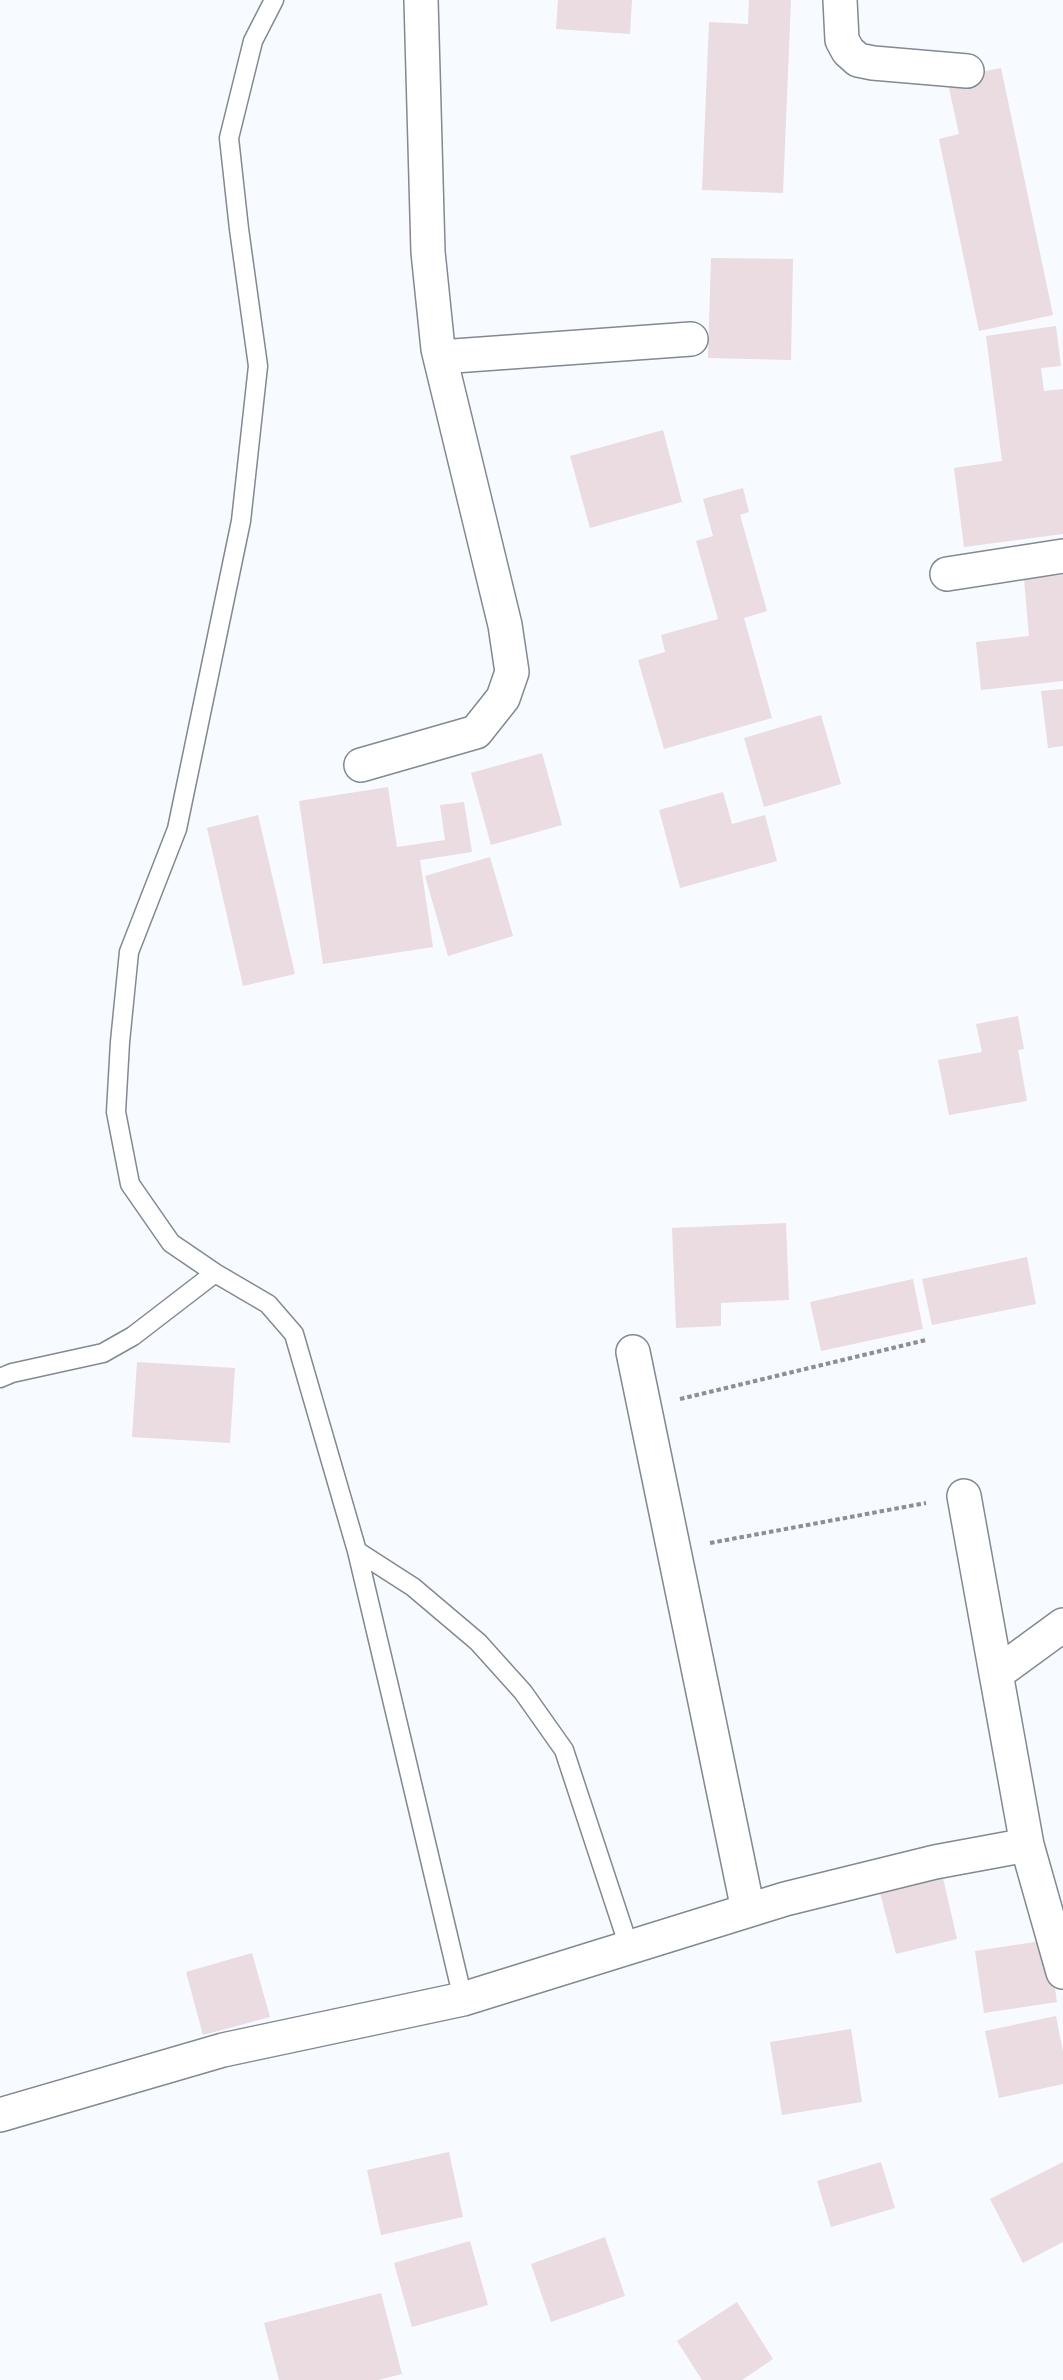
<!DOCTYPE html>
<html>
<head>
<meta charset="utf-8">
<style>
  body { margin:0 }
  canvas { display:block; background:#f7fafe }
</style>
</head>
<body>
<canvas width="1063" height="2380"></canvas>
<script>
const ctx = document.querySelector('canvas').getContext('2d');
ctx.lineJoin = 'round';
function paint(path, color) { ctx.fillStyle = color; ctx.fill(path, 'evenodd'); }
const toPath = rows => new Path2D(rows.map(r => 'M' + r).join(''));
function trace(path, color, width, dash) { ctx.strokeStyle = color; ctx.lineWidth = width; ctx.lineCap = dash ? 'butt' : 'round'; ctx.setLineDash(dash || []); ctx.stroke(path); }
const building = toPath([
  [558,0,632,0,630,34,556,29],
  [749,0,791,0,783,193,702,190,709,22,748,24],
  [1001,68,1053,315,979,331,939,139,959,134,947,79],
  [711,258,793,259,791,360,708,358],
  [1056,326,1061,366,1041,368,1044,391,1063,389,1063,534,964,547,954,468,1002,461,986,336],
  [663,430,682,502,590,528,570,456],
  [743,488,749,512,740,515,767,611,744,618,772,718,664,749,638,660,665,652,661,635,718,619,696,541,713,536,703,499],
  [1063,575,1063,681,981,690,976,642,1029,636,1024,579],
  [1063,689,1063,746,1048,748,1041,691],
  [821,715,841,784,764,807,744,738],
  [542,753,562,825,491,845,471,773],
  [388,787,397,847,445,840,440,805,464,802,472,852,420,860,433,947,323,964,299,801],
  [723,792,732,824,765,815,777,861,680,888,659,810],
  [258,815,295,974,243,986,207,828],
  [490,857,513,936,448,956,425,876],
  [1018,1016,1024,1049,1018,1050,1027,1101,949,1115,938,1060,982,1052,976,1024],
  [786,1223,789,1300,721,1303,721,1326,676,1328,672,1228],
  [1027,1257,1036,1304,932,1325,922,1279],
  [913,1279,923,1329,821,1351,810,1302],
  [137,1362,235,1368,230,1443,132,1437],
  [943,1878,957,1939,896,1954,880,1893],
  [1048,1940,1057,2002,984,2013,975,1951],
  [252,1953,270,2017,203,2035,186,1972],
  [1056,2016,1063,2052,1063,2084,999,2098,985,2031],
  [851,2029,862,2102,782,2115,770,2042],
  [449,2152,463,2217,381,2235,367,2170],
  [881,2162,895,2208,831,2227,817,2181],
  [1063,2162,1063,2242,1023,2263,990,2199],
  [605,2237,625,2296,551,2322,531,2264],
  [470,2241,488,2305,412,2327,394,2263],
  [381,2293,402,2374,378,2380,279,2380,264,2323],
  [737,2302,773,2359,742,2380,702,2380,677,2341]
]);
const path = toPath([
  [680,1399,926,1340],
  [710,1543,926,1503]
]);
const lane = toPath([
  [274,0,253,41,229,138,239,229,258,366,241,521,177,829,129,952,120,1042,116,1112,130,1184,171,1243,215,1273,268,1304,294,1334,357,1551,463,1999],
  [0,1378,12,1373,103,1353,133,1336,215,1273],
  [357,1551,413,1587,478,1642,523,1692,564,1750,629,1947]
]);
const street = toPath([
  [840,0,842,40,848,51,858,60,873,63,967,71],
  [440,357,691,339],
  [947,574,1063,556],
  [361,765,476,732,503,698,512,672,505,625,438,349,428,252,421,0],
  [633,1352,748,1910],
  [964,1496,1027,1845],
  [996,1674,1063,1625],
  [0,2115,223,2050,463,1999,785,1899,935,1862,1027,1845,1063,1972]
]);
paint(building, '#eadce0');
trace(lane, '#818992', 21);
trace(street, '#818992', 36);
trace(path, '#8c8f93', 4, [4.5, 3]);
trace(lane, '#fff', 18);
trace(street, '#fff', 33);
</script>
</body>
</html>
